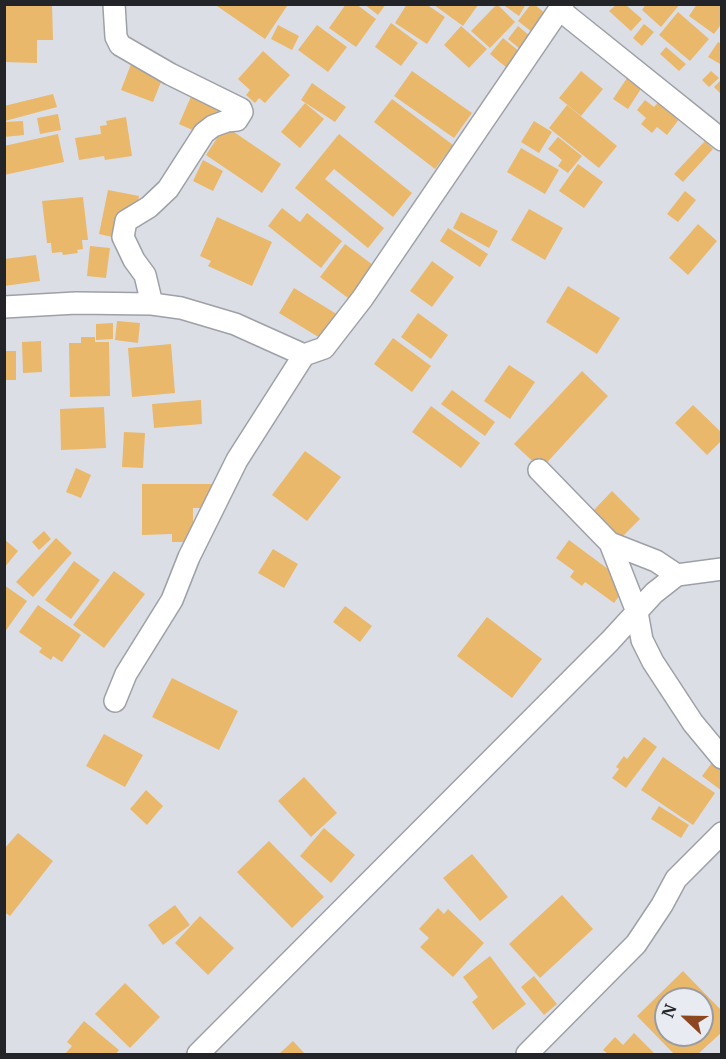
<!DOCTYPE html>
<html>
<head>
<meta charset="utf-8">
<style>
  body { margin:0 }
  #map { position:relative; width:726px; height:1059px; overflow:hidden; background:#dcdee6; font-family:Merriweather,serif }
  canvas { display:block }
  .frame { position:absolute; inset:0; border:6px solid #232427; pointer-events:none }
  .north { position:absolute; left:654px; top:987px; width:60px; height:60px; box-sizing:border-box; background:#e9ebf3; border:2px solid #9a9ba1; border-radius:50%; rotate:292deg; font-size:16px; font-weight:700; line-height:24px; text-align:center; color:#232427 }
  .north::after { content:''; display:block; margin:auto; width:21px; height:27px; background:#8d4720; clip-path:polygon(50% 0,100% 100%,50% 72%,0 100%) }
</style>
</head>
<body>
<div id="map">
<canvas width="726" height="1059"></canvas>
<div class="frame"></div>
<div class="north">N</div>
</div>
<script>
const ctx = document.querySelector('canvas').getContext('2d');
ctx.lineJoin = 'round';
function paint(path, color) { ctx.fillStyle = color; ctx.fill(path, 'evenodd'); }
const toPath = rows => new Path2D(rows.map(r => 'M' + r).join(''));
function trace(path, color, width, dash) { ctx.strokeStyle = color; ctx.lineWidth = width; ctx.lineCap = dash ? 'butt' : 'round'; ctx.setLineDash(dash || []); ctx.stroke(path); }
const building = toPath([
  [4,4,52,4,53,40,37,40,37,63,4,62],
  [214,4,285,4,287,6,265,39],
  [346,4,356,4,376,19,356,47,329,28],
  [364,4,386,4,378,15],
  [407,4,426,4,445,17,427,44,395,23],
  [497,4,515,22,490,48,471,31],
  [502,4,526,4,519,16],
  [531,4,534,4,546,14,532,32,518,21],
  [646,4,680,4,661,27,642,10],
  [697,4,722,4,722,23,714,34,689,16],
  [434,5,478,5,463,26],
  [616,5,626,5,642,19,631,31,609,11],
  [678,12,709,39,690,61,659,35],
  [391,23,418,43,401,66,375,47],
  [644,24,654,32,642,46,633,38],
  [278,25,299,36,292,50,271,39],
  [317,25,347,47,328,72,298,50],
  [461,26,487,49,469,68,444,45],
  [518,26,530,36,520,49,508,39],
  [503,38,520,52,507,68,490,54],
  [718,42,722,44,722,65,708,57],
  [666,47,686,64,679,71,660,54],
  [263,51,290,75,265,103,259,98,255,103,246,95,250,90,238,79],
  [133,59,165,72,153,102,121,90],
  [412,71,472,113,454,138,394,96],
  [581,71,603,89,581,116,559,98],
  [711,71,719,78,709,87,702,80],
  [629,75,644,84,628,109,613,99],
  [722,79,722,95,714,87],
  [312,83,346,107,335,122,301,100],
  [193,92,222,105,208,137,179,124],
  [53,94,57,107,5,121,4,106],
  [662,98,680,118,667,135,657,127,652,133,641,124,646,118,637,110,645,100,654,107],
  [392,99,453,145,435,169,374,122],
  [305,103,324,119,300,148,281,132],
  [567,105,617,146,599,168,549,128],
  [58,114,61,130,40,134,37,118],
  [126,117,132,156,105,160,104,156,79,160,75,138,101,134,100,126,107,125,106,121],
  [23,121,24,135,4,137,4,122],
  [534,121,552,132,539,153,521,142],
  [225,126,281,164,262,193,206,155],
  [58,134,64,162,4,175,4,146],
  [339,134,412,193,393,217,334,169,325,179,384,228,368,248,295,188],
  [558,137,582,156,568,173,558,166,562,160,548,149],
  [705,141,713,149,683,182,674,174],
  [521,148,559,170,545,194,507,172],
  [203,160,223,171,213,191,193,181],
  [578,164,603,182,584,208,559,191],
  [108,190,139,196,130,241,99,234],
  [685,191,696,200,678,222,667,214],
  [83,197,88,240,82,240,83,249,77,250,78,253,63,255,62,252,52,253,51,243,47,243,42,201],
  [282,208,300,222,307,213,342,241,321,268,268,226],
  [529,209,563,228,545,260,511,240],
  [461,212,498,231,489,248,453,228],
  [217,217,272,242,252,286,208,266,211,261,200,256],
  [698,224,717,241,688,275,669,258],
  [448,228,488,254,480,267,440,241],
  [345,244,381,271,356,304,320,277],
  [90,246,110,248,106,278,87,276],
  [36,255,40,281,4,286,4,259],
  [432,261,454,277,432,307,410,291],
  [568,286,620,318,597,354,546,322],
  [294,288,340,316,325,341,279,313],
  [418,313,448,335,431,359,401,337],
  [117,321,140,323,138,343,115,340],
  [113,323,113,339,96,340,96,324],
  [81,337,95,337,95,342,109,342,110,396,70,397,69,343,81,343],
  [393,338,431,366,412,392,374,364],
  [41,341,42,372,23,373,22,342],
  [171,344,175,393,132,397,128,348],
  [4,351,16,351,16,380,4,380],
  [509,365,535,382,510,419,484,401],
  [582,371,608,396,541,469,514,444],
  [452,390,495,422,485,436,441,404],
  [201,400,202,424,154,428,152,404],
  [693,405,722,433,722,440,707,455,675,423],
  [431,406,480,443,461,468,412,432],
  [104,407,106,448,61,450,60,409],
  [124,432,145,433,143,468,122,467],
  [305,451,341,477,307,521,272,495],
  [76,468,91,475,81,498,66,492],
  [142,484,215,484,215,508,193,508,193,542,172,542,172,534,142,535],
  [612,491,640,519,620,539,593,511],
  [44,531,51,539,39,550,32,542],
  [56,538,72,553,33,597,16,582],
  [4,539,18,551,4,568],
  [569,540,628,584,614,603,585,582,582,586,570,577,574,571,556,558],
  [273,549,298,564,284,588,258,573],
  [74,561,100,580,71,619,45,600],
  [114,571,145,594,104,648,73,625],
  [4,585,27,601,4,633],
  [38,605,81,635,62,662,53,656,51,660,39,652,42,648,19,632],
  [345,606,372,626,360,642,333,622],
  [487,617,542,659,512,698,457,656],
  [172,678,238,711,219,750,152,717],
  [104,734,143,755,125,787,86,766],
  [644,737,657,747,626,788,612,778,619,769,616,767,624,756,627,759],
  [720,752,722,754,722,791,702,776],
  [663,757,715,793,693,825,641,790],
  [304,777,337,813,311,837,278,801],
  [146,790,163,806,147,825,130,809],
  [659,806,689,825,681,838,651,819],
  [324,828,355,855,331,883,300,856],
  [18,833,53,861,10,916,4,912,4,849],
  [269,841,324,897,292,928,237,872],
  [472,854,508,897,480,921,443,878],
  [562,895,593,929,540,978,509,944],
  [175,905,190,925,163,945,148,925],
  [438,908,444,914,448,909,484,943,453,977,420,947,429,938,419,929],
  [200,916,234,948,208,975,175,943],
  [490,956,526,1004,493,1030,472,1002,478,997,463,977],
  [683,971,722,1011,722,1032,698,1054,674,1054,637,1016],
  [666,999,702,999,702,1035,666,1035],
  [534,976,557,1004,544,1015,521,987],
  [125,983,160,1017,130,1048,95,1014],
  [84,1021,119,1050,116,1054,65,1054,72,1046,67,1042],
  [634,1033,655,1054,608,1054,603,1050,615,1037,623,1045],
  [293,1041,305,1054,279,1054]
]);
const minor = toPath([
  [114,4,116,37,120,45,170,74,241,109,242,112,237,120,227,121,213,126,204,133,168,189,149,207,126,221,123,237,134,260,145,275,152,304],
  [560,10,722,140],
  [4,307,76,303,152,304,181,308,235,324,304,355,324,348,362,299,563,4],
  [539,470,610,543,637,612,642,640,653,662,693,723,722,758],
  [610,543,656,561,677,575],
  [115,701,126,674,172,600,189,557,237,460,304,355],
  [198,1054,610,641,654,593,677,575,722,569],
  [527,1054,636,944,662,905,676,879,722,833]
]);
paint(building, '#e9b86b');
trace(minor, '#9ea0a8', 24);
trace(minor, '#fff', 21);
</script>
</body>
</html>
